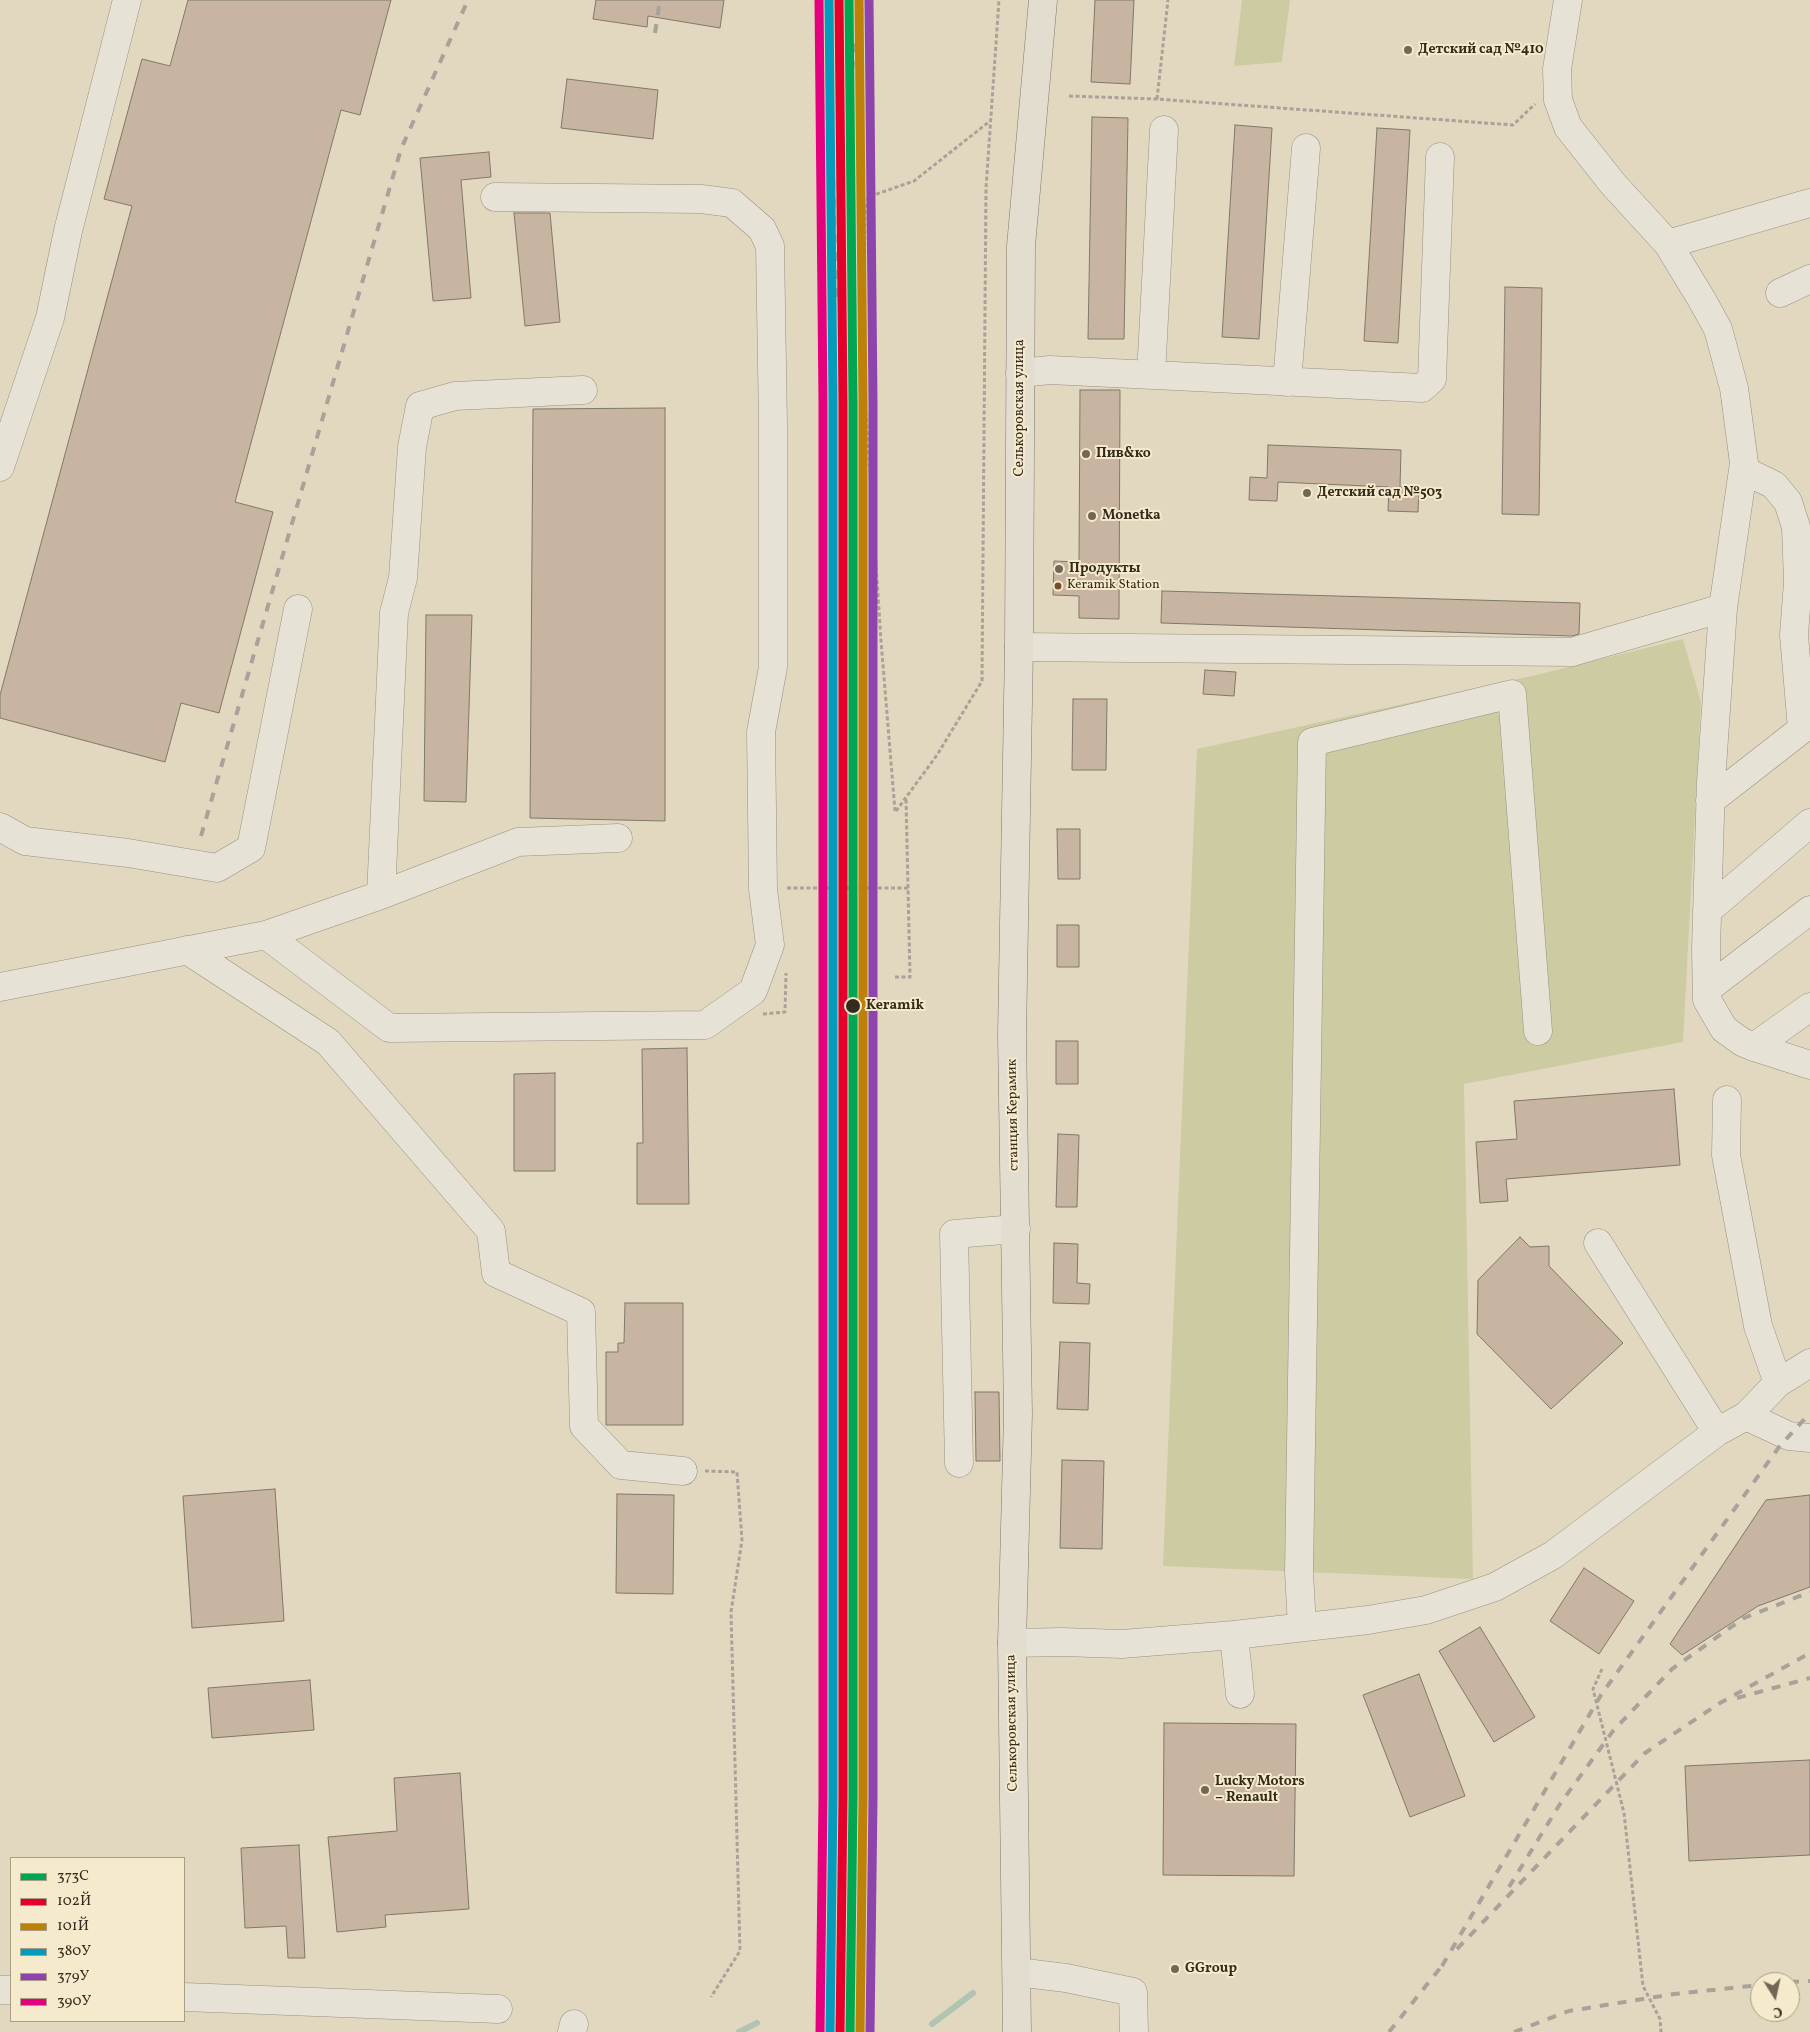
<!DOCTYPE html>
<html>
<head>
<meta charset="utf-8">
<style>
  body { margin:0 }
  #map { position:relative; width:1810px; height:2032px; overflow:hidden; background:#e2d8c0; font-family:Vollkorn,serif }
  canvas { display:block }
  .legend { position:absolute; left:10px; top:1857px; width:175px; height:165px; box-sizing:border-box; background:#f6eacc; border:1px solid #a99d86; margin:0; padding:6px 9px; list-style:none; font-size:15px; color:#352a1e }
  .legend li { display:flex; align-items:center; gap:10px; height:25px }
  .legend b { width:25px; border:1px solid #a99d86 }
  .north { position:absolute; left:1750px; top:1972px; width:50px; height:50px; box-sizing:border-box; background:#f6eacc; border:1px solid #a99d86; border-radius:50%; rotate:170deg; font-size:14px; font-weight:700; line-height:20px; text-align:center; color:#352a1e }
  .north::after { content:''; display:block; margin:auto; width:18px; height:22px; background:#726757; clip-path:polygon(50% 0,100% 100%,50% 72%,0 100%) }
</style>
</head>
<body>
<div id="map">
<canvas width="1810" height="2032"></canvas>
<ul class="legend">
<li><b style="height:6px;background:#00a651"></b>373C</li>
<li><b style="height:6px;background:#e4002b"></b>102Й</li>
<li><b style="height:6px;background:#bd8109"></b>101Й</li>
<li><b style="height:6px;background:#059cbc"></b>380У</li>
<li><b style="height:6px;background:#8e44ad"></b>379У</li>
<li><b style="height:6px;background:#e5007d"></b>390У</li>
</ul>
<div class="north">С</div>
</div>
<script>
const ctx = document.querySelector('canvas').getContext('2d');
ctx.lineJoin = 'round';
function paint(path, color) { ctx.fillStyle = color; ctx.fill(path, 'evenodd'); }
const toPath = rows => new Path2D(rows.map(r => 'M' + r).join(''));
function trace(path, color, width, dash) { ctx.strokeStyle = color; ctx.lineWidth = width; ctx.lineCap = dash ? 'butt' : 'round'; ctx.setLineDash(dash || []); ctx.stroke(path); }
function label(font, color, halo, rows, align = 'center') {
  ctx.font = font + ' Vollkorn,serif'; ctx.lineWidth = 4; ctx.setLineDash([]); ctx.textBaseline = 'middle'; ctx.strokeStyle = halo; ctx.fillStyle = color; for (const [text, x, y, turn = 0] of rows) {
    ctx.save(); ctx.translate(x, y); ctx.rotate((+turn || 0) * Math.PI / 180); ctx.textAlign = isNaN(turn) ? turn : align; if (halo) ctx.strokeText(text, 0, 0); ctx.fillText(text, 0, 0); ctx.restore();
  }
}
const green = toPath([
  [1242,0,1290,0,1282,62,1234,66],
  [1683,639,1701,702,1683,1042,1464,1084,1473,1579,1163,1566,1197,749,1536,675]
]);
const stream = toPath([
  [932,2024,973,1993],
  [739,2032,757,2023]
]);
const building = toPath([
  [188,0,391,0,360,115,341,110,235,502,273,512,219,713,181,703,165,762,0,718,0,695,132,206,104,199,142,59,170,66,188,0],
  [596,0,724,0,720,28,648,16,647,27,593,19,596,0],
  [1095,0,1134,0,1130,84,1091,82,1095,0],
  [567,79,658,90,653,139,561,128,567,79],
  [1092,117,1128,118,1124,339,1088,339,1092,117],
  [1235,125,1272,128,1259,339,1222,337,1235,125],
  [1377,128,1410,130,1398,343,1364,341,1377,128],
  [489,152,491,177,461,180,471,298,433,301,420,158,489,152],
  [514,213,550,213,560,322,525,326,514,213],
  [1505,287,1542,288,1539,515,1502,514,1505,287],
  [1080,390,1120,390,1119,619,1079,618,1079,596,1053,595,1054,561,1079,562,1080,390],
  [665,408,665,821,530,818,533,409,665,408],
  [1268,445,1401,450,1400,487,1419,488,1418,512,1388,511,1389,487,1278,482,1277,501,1249,500,1250,477,1267,478,1268,445],
  [1162,591,1580,603,1579,634,1572,636,1161,623,1162,591],
  [426,615,472,615,466,802,424,801,426,615],
  [1205,670,1236,672,1234,696,1203,694,1205,670],
  [1073,699,1107,699,1106,770,1072,770,1073,699],
  [1057,829,1080,829,1080,879,1058,879,1057,829],
  [1057,925,1079,925,1079,967,1057,967,1057,925],
  [1056,1041,1078,1041,1078,1084,1056,1084,1056,1041],
  [687,1048,689,1204,637,1204,637,1143,643,1143,642,1049,687,1048],
  [555,1073,555,1171,514,1171,514,1074,555,1073],
  [1674,1089,1680,1165,1506,1179,1508,1201,1480,1203,1476,1142,1517,1139,1514,1101,1674,1089],
  [1058,1134,1079,1135,1077,1207,1056,1207,1058,1134],
  [1520,1237,1530,1247,1549,1246,1549,1266,1623,1343,1551,1409,1477,1334,1478,1280,1520,1237],
  [1054,1243,1078,1244,1077,1283,1090,1284,1089,1304,1053,1303,1054,1243],
  [625,1303,683,1303,683,1425,606,1425,606,1352,618,1352,618,1343,624,1343,625,1303],
  [1060,1342,1090,1343,1088,1410,1057,1409,1060,1342],
  [975,1392,999,1392,1000,1461,976,1461,975,1392],
  [1062,1460,1104,1461,1102,1549,1060,1548,1062,1460],
  [275,1489,284,1621,192,1628,183,1496,275,1489],
  [617,1494,674,1495,673,1594,616,1593,617,1494],
  [1810,1495,1810,1587,1758,1606,1682,1655,1670,1644,1766,1500,1810,1495],
  [1584,1568,1634,1601,1599,1654,1550,1621,1584,1568],
  [1480,1627,1535,1717,1494,1742,1439,1651,1480,1627],
  [1419,1674,1465,1796,1410,1817,1363,1695,1419,1674],
  [310,1680,314,1730,212,1738,208,1688,310,1680],
  [1164,1723,1296,1724,1294,1876,1163,1875,1164,1723],
  [1810,1760,1810,1855,1689,1861,1685,1766,1810,1760],
  [460,1773,469,1909,385,1915,386,1927,337,1932,328,1837,397,1831,394,1778,460,1773],
  [299,1845,305,1958,288,1958,286,1926,245,1928,241,1848,299,1845]
]);
const path = toPath([
  [1069,96,1157,99,1513,125,1535,104],
  [1157,99,1168,0],
  [895,811,881,641,864,382,865,214,868,197,914,181,990,121],
  [896,811,937,755,982,681,986,188,999,0],
  [787,888,909,888],
  [895,977,910,977,906,798],
  [763,1014,785,1012,786,973],
  [705,1471,737,1472,742,1540,731,1612,740,1951,711,1997],
  [1602,1669,1593,1689,1624,1813,1643,1986,1660,2019,1661,2032]
]);
const minor = toPath([
  [1568,0,1557,69,1558,100,1568,127,1613,184,1668,244,1702,300,1718,329,1734,388,1744,463,1723,608,1711,782,1706,949,1707,1000,1724,1029,1742,1042,1754,1047,1810,1007],
  [1668,244,1810,203],
  [1780,293,1810,279],
  [1020,373,1050,370,1422,388,1432,379,1440,157],
  [1151,375,1164,130],
  [1287,382,1306,148],
  [0,467,50,318,68,231,127,0],
  [1743,470,1774,485,1788,502,1796,527,1798,582,1794,635,1802,729],
  [1019,647,1572,652,1723,608],
  [1710,801,1810,723],
  [0,827,25,841,128,853,217,868,251,848,298,609],
  [381,895,394,613,403,578,412,447,420,406,455,396,583,390],
  [1707,911,1810,823],
  [266,935,389,1028,705,1025,753,991,770,945,763,889,761,732,773,667,773,426,770,246,762,229,732,203,701,199,495,197],
  [187,950,328,1042,491,1231,496,1273,581,1312,584,1426,621,1465,683,1471],
  [0,987,266,935,381,895,518,842,618,838],
  [1707,989,1810,910],
  [1754,1047,1810,1065],
  [1727,1100,1726,1155,1758,1326,1778,1383],
  [1598,1243,1717,1432],
  [1746,1416,1789,1436,1810,1438],
  [959,1463,954,1234,1016,1229],
  [1302,1627,1299,1572,1312,742,1512,694,1538,1031],
  [1234,1635,1240,1694],
  [1012,1643,1062,1642,1122,1644,1234,1635,1368,1620,1426,1610,1495,1587,1553,1555,1717,1432,1746,1416,1778,1383,1810,1363],
  [1017,1972,1066,1978,1133,1992,1134,2032],
  [0,1990,11,1990],
  [184,1997,498,2009],
  [572,2032,574,2024]
]);
const major = toPath([
  [1017,2032,1012,1643,1018,1414,1012,1035,1019,647,1021,246,1043,0]
]);
const rail = toPath([
  [829,0,836,298],
  [655,33,660,0],
  [849,88,863,0],
  [201,836,401,149,468,0],
  [1737,1698,1810,1678],
  [1509,1887,1560,1804,1613,1731,1672,1669,1744,1618,1810,1592],
  [1457,1949,1645,1753,1720,1703,1810,1653],
  [1442,1966,1601,1695,1779,1447,1810,1413],
  [1790,1982,1810,1981],
  [1389,2032,1445,1962],
  [1514,2032,1569,2011,1674,1994,1760,1985]
]);
const rail1 = toPath([
  [849,0,853,402,853,1798,850,2032]
]);
const rail2 = toPath([
  [839,0,843,402,843,1798,840,2032]
]);
const rail3 = toPath([
  [859,0,863,402,863,1798,860,2032]
]);
const rail4 = toPath([
  [829,0,833,402,833,1798,830,2032]
]);
const rail5 = toPath([
  [869,0,873,402,873,1798,870,2032]
]);
const rail6 = toPath([
  [819,0,823,402,823,1798,820,2032]
]);
const markers = [
  [1408,50,5,"#726757"],
  [1086,454,5,"#726757"],
  [1307,493,5,"#726757"],
  [1092,516,5,"#726757"],
  [1059,569,5,"#726757"],
  [1058,586,4.5,"#7a4b2a"],
  [853,1006,8,"#352a1e"],
  [1205,1790,5,"#726757"],
  [1175,1969,5,"#726757"]
];
const busNames = [
  ["Keramik Station",1067,586]
];
const poiNames = [
  ["Детский сад №410",1418,50],
  ["Пив&ко",1096,454],
  ["Детский сад №503",1317,493],
  ["Monetka",1102,516],
  ["Продукты",1069,569],
  ["Lucky Motors",1215,1782],
  ["– Renault",1215,1798],
  ["GGroup",1185,1969]
];
const streetNames = [
  ["Селькоровская улица",1020,408,-90],
  ["станция Керамик",1014,1115,-91],
  ["Селькоровская улица",1013,1723,-91]
];
const stopNames = [
  ["Keramik",866,1006]
];
paint(green, '#cdcba2');
trace(stream, '#b0c4b1', 6);
paint(building, '#c7b5a2');
trace(building, '#7f786b', 1);
trace(minor, '#979081', 29);
trace(major, '#7f786b', 29);
trace(path, '#a8a298', 3, [4, 2.5]);
trace(minor, '#e7e2d6', 28);
trace(major, '#e3ddcf', 28);
trace(rail, '#a8a298', 4, [9, 9]);
trace(rail1, '#00a651', 9);
trace(rail2, '#e4002b', 9);
trace(rail3, '#bd8109', 9);
trace(rail4, '#059cbc', 9);
trace(rail5, '#8e44ad', 9);
trace(rail6, '#e5007d', 9);
for (const [x, y, r, color] of markers) { const dot = new Path2D(); dot.arc(x, y, r, 0, 2 * Math.PI); ctx.fillStyle = color; ctx.fill(dot); trace(dot, '#f6eacc', 2); }
label('13px', '#352a1e', '#f6eacc', busNames, 'left');
label('bold 14px', '#352a1e', '#f6eacc', poiNames, 'left');
label('14px', '#352a1e', '#f6eacc', streetNames);
label('bold 14px', '#352a1e', '#f6eacc', stopNames, 'left');
</script>
</body>
</html>
